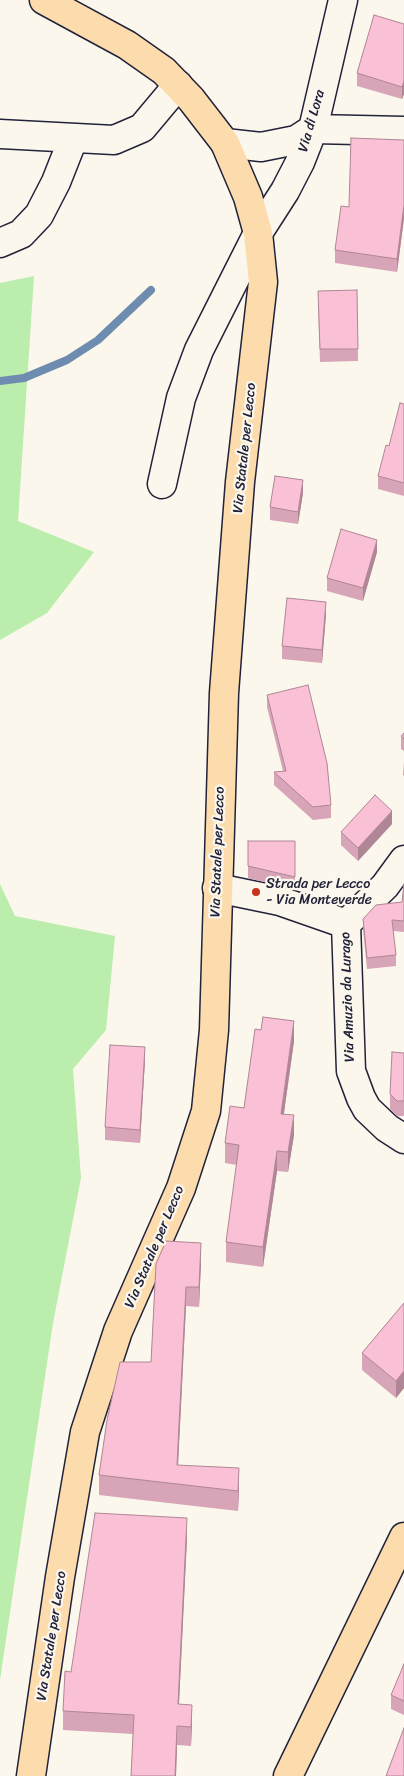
<!DOCTYPE html>
<html>
<head>
<meta charset="utf-8">
<style>
  body { margin:0 }
  canvas { display:block; background:#fbf7ec }
</style>
</head>
<body>
<canvas width="404" height="1776"></canvas>
<script>
const ctx = document.querySelector('canvas').getContext('2d');
ctx.lineJoin = 'round';
function paint(path, color) { ctx.fillStyle = color; ctx.fill(path, 'evenodd'); }
const toPath = rows => new Path2D(rows.map(r => 'M' + r).join(''));
function trace(path, color, width, dash) { ctx.strokeStyle = color; ctx.lineWidth = width; ctx.lineCap = dash ? 'butt' : 'round'; ctx.setLineDash(dash || []); ctx.stroke(path); }
function label(font, color, halo, rows, align = 'center') {
  ctx.font = font + ' Sriracha,sans-serif'; ctx.lineWidth = 4.5; ctx.setLineDash([]); ctx.textBaseline = 'middle'; ctx.strokeStyle = halo; ctx.fillStyle = color; for (const [text, x, y, turn = 0] of rows) {
    ctx.save(); ctx.translate(x, y); ctx.rotate((+turn || 0) * Math.PI / 180); ctx.textAlign = isNaN(turn) ? turn : align; if (halo) ctx.strokeText(text, 0, 0); ctx.fillText(text, 0, 0); ctx.restore();
  }
}
const green = toPath([
  [34,276,18,521,94,552,47,613,0,640,0,283],
  [0,884,15,916,115,936,106,1030,73,1069,81,1178,53,1323,0,1680]
]);
const stream = toPath([
  [0,381,24,378,67,360,98,340,151,290]
]);
const minor = toPath([
  [0,134,114,140,142,128,178,85],
  [225,143,261,147,296,140,313,129,404,131],
  [0,243,21,234,39,215,56,182,73,139],
  [162,484,181,398,199,350,258,233,285,191,300,162,313,129,343,0],
  [217,888,280,901,346,924,385,886,404,860],
  [346,924,351,1071,361,1098,367,1109,387,1128,404,1139]
]);
const major = toPath([
  [31,1776,60,1577,85,1432,118,1331,181,1188,206,1111,214,1030,224,693,240,482,263,282,258,233,248,197,225,143,191,99,164,71,127,45,44,0],
  [288,1776,404,1537]
]);
const wall = toPath([
  [404,24,404,94,402,99,357,86,357,73],
  [404,140,404,218,397,272,335,263,335,250,349,207],
  [357,290,358,361,320,362,318,304],
  [404,404,404,496,378,489,378,476],
  [303,493,298,524,270,520,270,507],
  [377,552,363,601,327,591,327,578],
  [326,615,322,663,282,659,282,646],
  [267,695,331,805,331,818,313,820,274,785,274,772,283,771,267,707],
  [404,733,404,751,401,749,401,736],
  [404,761,404,776,403,775],
  [392,824,358,861,341,845,341,832],
  [248,841,295,841,295,890,248,878],
  [404,884,404,932,393,931,396,955,396,966,367,969,363,930,363,919,402,902],
  [294,1041,284,1114,294,1135,288,1172,277,1171,263,1267,226,1262,226,1242,237,1165,225,1163,225,1143,244,1108],
  [404,1053,404,1116,397,1116,390,1109,390,1094],
  [145,1060,140,1143,105,1140,105,1127],
  [201,1262,199,1307,186,1306,178,1465,239,1488,238,1511,99,1495,99,1475,151,1362,156,1264],
  [404,1303,404,1388,396,1398,362,1370,362,1353],
  [187,1538,179,1704,192,1724,191,1746,177,1745,176,1776,131,1776,133,1734,63,1730,63,1711,71,1672],
  [404,1664,404,1715,391,1709,391,1695]
]);
const shadedWall = toPath([
  [404,81,404,94,402,99,402,87],
  [404,205,404,218,397,272,397,259],
  [303,480,303,493,298,524,298,512],
  [377,540,377,552,363,601,363,588],
  [326,602,326,615,322,663,322,650],
  [392,811,392,824,358,861,358,848],
  [294,1021,294,1041,281,1133,281,1114],
  [145,1047,145,1060,140,1143,140,1130],
  [294,1115,294,1135,288,1172,288,1152],
  [277,1151,277,1171,263,1267,263,1247],
  [201,1243,201,1262,199,1307,199,1287],
  [186,1287,186,1306,177,1485,177,1465],
  [404,1371,404,1388,396,1398,396,1381],
  [239,1468,239,1488,238,1511,238,1491],
  [187,1518,187,1538,178,1724,178,1704],
  [192,1705,192,1724,191,1746,191,1727],
  [177,1726,177,1745,176,1776,175,1776]
]);
const building = toPath([
  [374,15,404,24,404,81,402,87,357,73,374,15],
  [351,138,404,140,404,205,397,259,335,250,341,206,349,207,351,138],
  [357,290,358,349,320,349,318,291,357,290],
  [400,403,404,404,404,483,378,476,386,445,389,446,400,403],
  [275,476,303,480,298,512,270,507,275,476],
  [341,529,377,540,363,588,327,578,341,529],
  [287,598,326,602,322,650,282,646,287,598],
  [308,685,327,763,331,805,313,807,274,772,286,771,267,695,308,685],
  [404,733,404,739,401,736,404,733],
  [375,795,392,811,358,848,341,832,375,795],
  [248,841,295,841,295,877,248,866,248,841],
  [404,884,404,921,392,920,396,955,367,958,363,919,376,905,402,902,404,884],
  [263,1017,294,1021,281,1114,294,1115,288,1152,277,1151,263,1247,226,1242,239,1145,225,1143,230,1106,244,1108,255,1029,261,1030,263,1017],
  [110,1045,145,1047,140,1130,105,1127,110,1045],
  [392,1052,404,1053,404,1101,397,1101,390,1094,392,1052],
  [166,1241,201,1243,199,1287,186,1287,177,1465,239,1468,238,1491,99,1475,107,1420,120,1362,151,1362,156,1264,166,1241],
  [404,1303,404,1371,396,1381,362,1353,404,1303],
  [95,1513,187,1518,178,1704,192,1705,191,1727,177,1726,175,1776,131,1776,134,1715,63,1711,65,1671,71,1672,95,1513],
  [404,1664,404,1701,391,1695,404,1664],
  [404,1728,404,1776,386,1776,404,1728]
]);
const markers = [
  [256,892,5,"#c8321e"]
];
const streetNames = [
  ["Via di Lora",312,121,-74],
  ["Via Statale per Lecco",245,448,-84],
  ["Via Statale per Lecco",218,852,-88],
  ["Via Amuzio da Lurago",348,997,-92],
  ["Via Statale per Lecco",155,1247,-67],
  ["Via Statale per Lecco",52,1636,-81]
];
const poiNames = [
  ["Strada per Lecco",266,884],
  ["- Via Monteverde",266,900]
];
paint(green, '#bbedad');
trace(stream, '#6e8caf', 8);
trace(minor, '#22223b', 31);
trace(major, '#22223b', 31);
trace(minor, '#fbf7ec', 28);
trace(major, '#fcdcac', 28);
paint(wall, '#d7a5b7');
paint(shadedWall, '#af8695');
paint(building, '#fac0d5');
trace(building, '#af8695', 1);
for (const [x, y, r, color] of markers) { const dot = new Path2D(); dot.arc(x, y, r, 0, 2 * Math.PI); ctx.fillStyle = color; ctx.fill(dot); trace(dot, '#fbf7ec', 2); }
label('14px', '#22223b', '#fbf7ec', streetNames);
label('14px', '#22223b', '#fbf7ec', poiNames, 'left');
</script>
</body>
</html>
